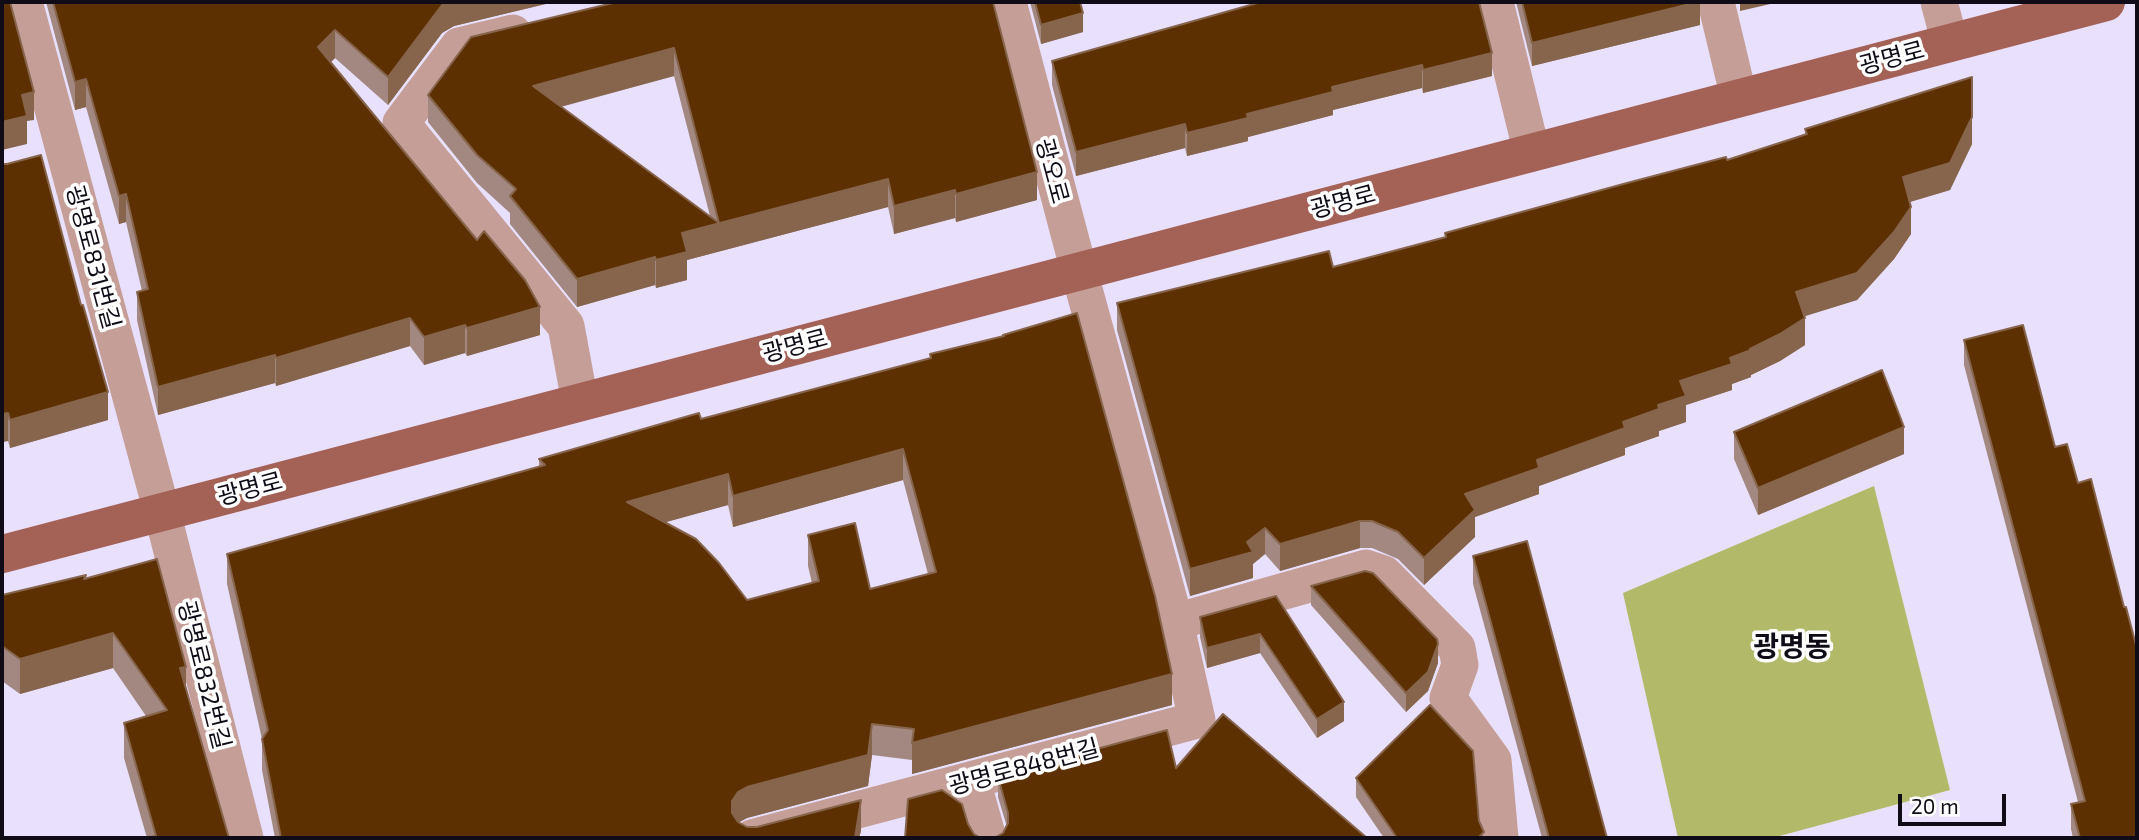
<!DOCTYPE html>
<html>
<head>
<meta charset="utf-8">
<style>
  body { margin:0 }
  #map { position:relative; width:2139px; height:840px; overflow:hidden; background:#e8e0fd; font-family:"Exo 2",sans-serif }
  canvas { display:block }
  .frame { position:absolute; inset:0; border:4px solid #0f0c17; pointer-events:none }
  .scale { position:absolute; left:1898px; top:794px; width:108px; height:32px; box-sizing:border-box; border:4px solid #0f0c17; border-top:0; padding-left:9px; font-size:21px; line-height:24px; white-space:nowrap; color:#0f0c17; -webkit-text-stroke:5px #fff; paint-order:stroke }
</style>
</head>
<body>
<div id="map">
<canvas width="2139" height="840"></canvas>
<div class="frame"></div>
<div class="scale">20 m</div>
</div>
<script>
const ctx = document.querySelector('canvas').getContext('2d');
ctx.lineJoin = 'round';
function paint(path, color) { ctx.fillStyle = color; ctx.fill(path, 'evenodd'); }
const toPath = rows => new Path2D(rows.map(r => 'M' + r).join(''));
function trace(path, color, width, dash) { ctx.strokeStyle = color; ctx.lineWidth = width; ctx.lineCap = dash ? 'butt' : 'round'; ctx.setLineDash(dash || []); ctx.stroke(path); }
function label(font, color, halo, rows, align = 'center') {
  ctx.font = font + ' "Exo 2","Noto Sans KR",sans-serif'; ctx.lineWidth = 7; ctx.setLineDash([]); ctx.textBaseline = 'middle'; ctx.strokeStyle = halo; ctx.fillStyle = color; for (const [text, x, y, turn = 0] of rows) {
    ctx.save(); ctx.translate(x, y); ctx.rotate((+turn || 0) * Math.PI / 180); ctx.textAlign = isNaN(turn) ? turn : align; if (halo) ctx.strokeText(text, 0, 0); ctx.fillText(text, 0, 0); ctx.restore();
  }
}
const green = toPath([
  [1874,486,1950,790,1772,838,1678,838,1623,593]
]);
const minor = toPath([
  [24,2,162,512,245,838],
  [1495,2,1532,153],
  [1716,2,1739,98],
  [1939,2,1950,43],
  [513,33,459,46,401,123,566,326,580,402],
  [1175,622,1366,568,1384,574,1457,648,1460,665,1448,698,1493,760,1500,838],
  [972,781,988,838],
  [752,838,1197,720,1175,622,1079,271,1008,2]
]);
const major = toPath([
  [2,554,2106,2]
]);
const wall = toPath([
  [46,2,554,2,454,26,442,33,388,105,335,58,331,62,540,335,467,356,465,353,424,365,410,346,276,386,275,383,158,415,137,320,137,292,142,291,126,222,119,224,86,107,75,110],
  [617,2,1037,200,956,222,955,218,894,234,888,207,687,260,687,280,656,288,655,285,577,307,510,224,510,213,477,183,428,122,428,95],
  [674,76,710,216,561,107],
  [1030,2,1080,2,1083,32,1041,44],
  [1261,2,1492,76,1423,93,1422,88,1333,110,1333,115,1248,137,1248,141,1187,156,1185,148,1076,176,1052,85,1052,61],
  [1516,2,1700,2,1700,25,1532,66],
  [1805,129,1972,144,1950,190,1910,202,1911,234,1894,259,1857,300,1804,316,1805,345,1780,361,1751,375,1751,377,1732,384,1732,390,1686,405,1686,422,1659,431,1659,436,1625,448,1625,455,1539,486,1539,494,1475,517,1475,537,1424,585,1398,559,1372,548,1360,548,1280,571,1265,554,1253,564,1253,578,1190,596,1117,330,1117,303,1333,267,1445,237,1445,233,1727,160,1805,134],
  [2,164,108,420,10,448,8,441,2,442],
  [1964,340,2055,447,2078,483,2124,607,2137,838,2073,838,2071,829,2071,804,2078,802,1964,365],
  [930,354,1172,705,912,774,912,760,872,755,868,786,747,818,738,822,747,827,861,831,859,838,275,838,262,770,262,739,227,584,227,554,539,467,539,459,701,419,930,358],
  [903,480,928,574,870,589,808,535,808,566,812,583,747,600,665,522,728,505,733,527],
  [1734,432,1904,454,1758,515,1734,459],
  [1473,556,1607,838,1542,838,1473,584],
  [86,578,186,687,229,838,147,838,124,758,124,723,146,716,113,668,20,694,2,681,2,595],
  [1311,586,1438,663,1428,691,1406,712,1311,605],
  [1276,596,1344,721,1317,738,1260,653,1207,668,1200,637,1200,617],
  [1176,768,1003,833,1007,827,998,797,998,777],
  [1356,778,1479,821,1484,838,1384,838,1356,797]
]);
const shadedWall = toPath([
  [448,2,554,2,454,26,442,33,388,105,388,77,442,5],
  [1700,2,1700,25,1532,66,1532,43],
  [1740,2,1779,2,1740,11],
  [1083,13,1083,32,1041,44,1041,25],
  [335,30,335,58,318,75,318,47],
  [674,48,674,76,533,114,533,86],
  [1492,53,1492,76,1423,93,1423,70],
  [1422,65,1422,88,1333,110,1333,115,1248,137,1248,141,1187,156,1187,133,1332,87],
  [86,79,86,107,75,110,75,82],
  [34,92,34,120,27,121,27,144,2,150,2,122,22,95],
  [1972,117,1972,144,1950,190,1903,204,1903,177],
  [1185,124,1185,148,1076,176,1076,152],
  [1037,172,1037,200,956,222,956,194],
  [888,179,888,207,687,260,687,280,656,288,656,260,682,233],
  [955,190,955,218,894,234,894,206],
  [126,194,126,222,119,224,119,196],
  [1911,207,1911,234,1894,259,1857,300,1796,319,1796,292],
  [655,257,655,285,577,307,577,279],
  [540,307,540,335,467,356,467,328],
  [410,318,410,346,276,386,276,358],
  [1805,318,1805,345,1780,361,1751,375,1751,377,1732,384,1732,390,1686,405,1686,422,1659,431,1659,436,1625,448,1625,455,1539,486,1539,494,1475,517,1475,537,1424,585,1424,558,1465,494,1537,460,1623,422,1658,405,1680,381,1750,349],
  [465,325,465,353,424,365,424,337],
  [275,355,275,383,158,415,158,387],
  [108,392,108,420,10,448,10,420],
  [8,413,8,441,2,442,2,414],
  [1904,427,1904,454,1758,515,1758,488],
  [903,449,903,480,733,527,733,496],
  [728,474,728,505,627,533,627,502],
  [1360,521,1360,548,1280,571,1280,544],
  [1265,528,1265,554,1253,564,1253,578,1190,596,1190,569,1247,542],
  [113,633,113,668,20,694,20,659],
  [1260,634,1260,653,1207,668,1207,648],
  [1438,644,1438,663,1428,691,1406,712,1406,693],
  [186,667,186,702,180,668],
  [1172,674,1172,705,912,774,912,743],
  [1344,702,1344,721,1317,738,1317,719],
  [872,724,872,755,868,786,747,818,738,823,732,832,732,801,738,792],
  [861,800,861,831,859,838,855,838]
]);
const building = toPath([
  [2,2,10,2,34,92,22,95,27,116,2,122,2,2],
  [53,2,448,2,442,5,388,77,335,30,318,47,477,240,484,231,525,280,540,307,467,328,465,325,424,337,410,318,276,358,275,355,158,387,137,292,148,289,126,194,119,196,86,79,75,82,53,2],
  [617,2,993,2,1037,172,956,194,955,190,894,206,888,179,682,233,687,252,656,260,655,257,577,279,510,196,516,189,477,155,428,95,471,37,617,2],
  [674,48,719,223,533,86,674,48],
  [1035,2,1080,2,1083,13,1041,25,1035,2],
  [1261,2,1479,2,1492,53,1423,70,1422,65,1332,87,1333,92,1247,114,1248,118,1187,133,1185,124,1076,152,1052,61,1261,2],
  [1522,2,1698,2,1532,43,1522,2],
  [1972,77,1972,117,1950,163,1903,177,1911,207,1894,232,1857,273,1796,292,1805,318,1780,334,1750,349,1751,350,1730,358,1732,364,1680,381,1686,396,1658,405,1659,409,1623,422,1625,428,1537,460,1539,468,1465,494,1475,510,1424,558,1398,532,1372,521,1360,521,1280,544,1265,528,1247,542,1253,552,1190,569,1117,303,1329,251,1333,267,1446,237,1445,233,1627,183,1726,157,1727,160,1807,134,1805,129,1972,77],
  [41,155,81,305,83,305,108,392,10,420,8,413,2,414,2,164,7,164,41,155],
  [1077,313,1155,596,1172,674,912,743,914,729,872,724,868,755,747,787,738,792,732,801,732,813,738,822,747,827,757,827,861,800,855,838,281,838,262,739,268,730,227,554,545,465,539,459,699,413,701,419,931,358,930,354,1004,336,1003,335,1077,313],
  [903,449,936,572,870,589,855,523,808,535,819,581,747,600,719,563,696,539,627,502,728,474,733,496,903,449],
  [2023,325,2055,447,2067,444,2078,483,2091,479,2124,607,2126,607,2137,649,2137,838,2080,838,2071,804,2085,801,1964,340,2023,325],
  [1882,370,1904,427,1758,488,1734,432,1882,370],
  [1527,541,1607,838,1549,838,1473,556,1527,541],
  [157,559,186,667,180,668,229,838,146,838,156,836,124,723,167,710,113,633,20,659,2,646,2,595,86,575,84,579,157,559],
  [1365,571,1373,573,1437,639,1438,644,1428,672,1406,693,1311,586,1365,571],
  [1276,596,1344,702,1317,719,1260,634,1207,648,1200,617,1276,596],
  [1430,705,1473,751,1479,821,1484,832,1479,837,1480,838,1397,838,1356,778,1430,705],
  [1223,714,1367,838,994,838,1003,833,1008,823,1008,813,998,777,1000,775,1167,730,1176,768,1223,714],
  [942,790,962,804,968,824,974,834,981,838,905,838,908,799,942,790]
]);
const streetNames = [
  ["광명로",1892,58,-15],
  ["광오로",1052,171,75],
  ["광명로",1343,202,-15],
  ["광명로831번길",93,257,75],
  ["광명로",795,346,-15],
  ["광명로",250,489,-15],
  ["광명로832번길",204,675,76],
  ["광명로848번길",1024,767,-15]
];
const quarterNames = [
  ["광명동",1792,647]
];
paint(green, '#b2b968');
trace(minor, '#c59e97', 37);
trace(major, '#a46156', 38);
paint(wall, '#a28880');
paint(shadedWall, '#87654d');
paint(building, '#5d3002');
trace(building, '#87654d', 2);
label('24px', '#0f0c17', '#fff', streetNames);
label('bold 28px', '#0f0c17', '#fff', quarterNames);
</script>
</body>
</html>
